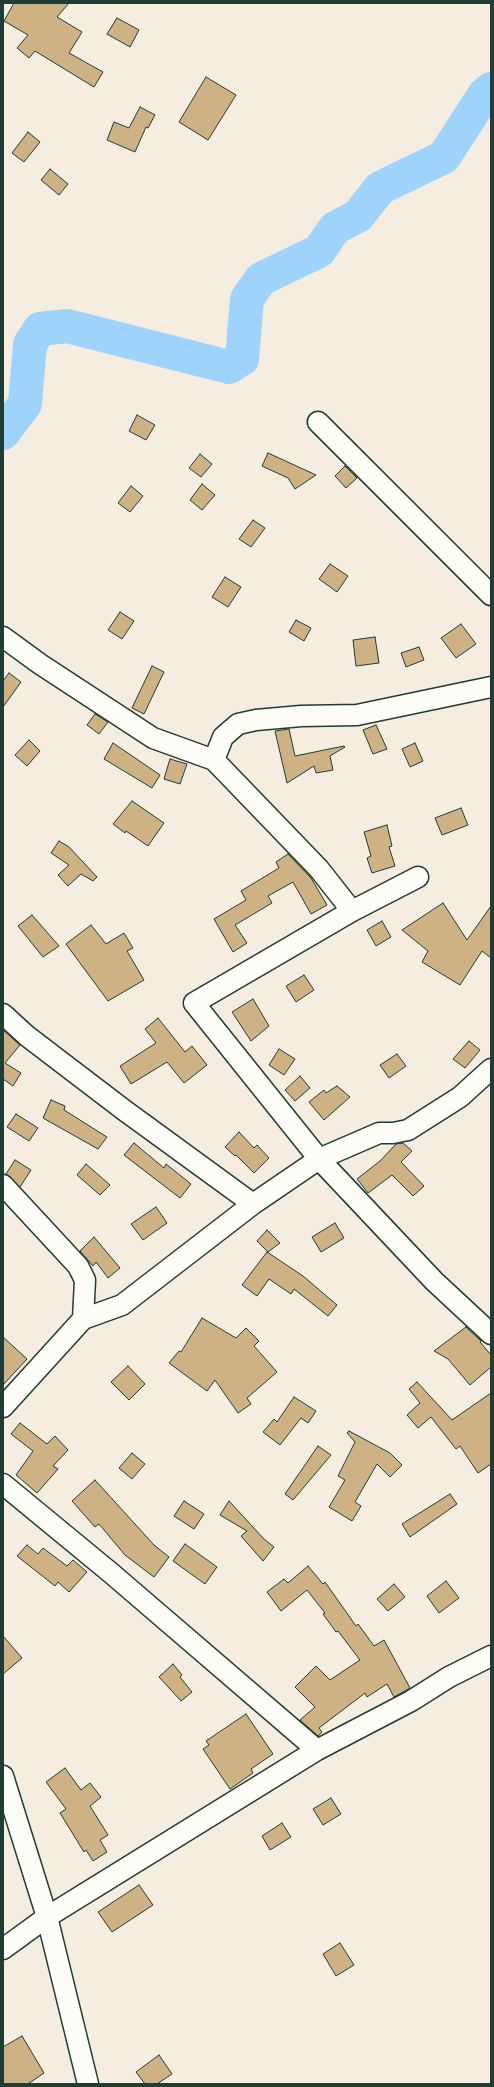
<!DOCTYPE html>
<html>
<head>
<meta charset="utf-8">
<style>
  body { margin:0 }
  #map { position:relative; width:494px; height:2087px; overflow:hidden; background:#f4ede0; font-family:Dekko,sans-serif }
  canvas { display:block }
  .frame { position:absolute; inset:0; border:4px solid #1f3d34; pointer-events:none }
</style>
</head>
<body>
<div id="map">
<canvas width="494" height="2087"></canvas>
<div class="frame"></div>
</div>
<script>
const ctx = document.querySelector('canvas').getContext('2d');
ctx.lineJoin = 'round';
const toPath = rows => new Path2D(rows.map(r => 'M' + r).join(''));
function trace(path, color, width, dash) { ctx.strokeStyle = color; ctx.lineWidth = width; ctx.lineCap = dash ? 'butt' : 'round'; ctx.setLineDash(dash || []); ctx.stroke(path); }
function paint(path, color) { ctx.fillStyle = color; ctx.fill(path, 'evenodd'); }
const river = toPath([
  [3,433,25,404,30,344,40,329,67,326,229,367,242,359,247,299,261,279,319,251,335,228,358,216,380,188,444,157,484,95,491,89]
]);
const building = toPath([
  [14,3,69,3,57,17,82,32,69,53,103,72,94,87,35,51,29,58,17,48,28,35,4,21,14,3],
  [117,18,139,30,130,47,107,34,117,18],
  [206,77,236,95,208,140,179,122,206,77],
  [140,107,155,115,148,128,146,127,135,152,107,140,114,122,129,128,140,107],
  [28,132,40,142,24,162,12,153,28,132],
  [50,169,68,184,59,195,41,180,50,169],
  [137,415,155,425,146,440,129,431,137,415],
  [268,453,316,475,295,489,288,478,262,466,268,453],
  [200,454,212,464,201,477,189,468,200,454],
  [345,466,357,478,346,488,335,476,345,466],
  [202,484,215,495,202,510,190,500,202,484],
  [131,486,143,496,130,512,118,503,131,486],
  [253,520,265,528,251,547,239,539,253,520],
  [330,564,348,576,337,592,319,579,330,564],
  [225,577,241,587,228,607,212,597,225,577],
  [120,612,134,621,122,639,108,630,120,612],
  [296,620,311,628,304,641,289,632,296,620],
  [461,624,476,644,456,658,441,638,461,624],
  [375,637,379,663,356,666,353,640,375,637],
  [419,647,424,660,406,667,401,653,419,647],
  [152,666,164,672,144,714,132,708,152,666],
  [9,673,21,682,3,707,3,681,9,673],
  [95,714,108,722,99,734,87,725,95,714],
  [376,725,387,749,373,754,363,730,376,725],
  [289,729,295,756,344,746,345,747,330,756,333,770,316,773,314,766,287,783,275,731,289,729],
  [29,740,40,751,27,766,15,755,29,740],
  [113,743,160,775,152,788,104,759,113,743],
  [415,743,423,761,410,767,402,749,415,743],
  [170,759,187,764,180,784,164,779,170,759],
  [132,801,164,823,148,846,126,831,125,833,113,824,132,801],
  [461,808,468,825,442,835,435,818,461,808],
  [387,825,392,846,389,847,395,866,372,873,367,858,371,856,364,832,387,825],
  [59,841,69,847,97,877,93,881,81,874,68,886,58,875,69,865,51,853,59,841],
  [288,854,311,878,327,905,311,914,293,882,268,896,272,903,235,925,247,943,233,952,214,919,246,900,241,891,279,868,276,862,288,854],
  [443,903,467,940,491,906,491,958,482,951,460,985,422,962,428,951,402,930,443,903],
  [32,915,59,946,43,957,18,926,32,915],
  [382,921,391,937,376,946,367,930,382,921],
  [91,925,106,944,124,933,133,948,127,951,144,980,108,1001,66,944,91,925],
  [304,975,314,990,296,1002,286,986,304,975],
  [253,999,269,1026,251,1041,232,1012,253,999],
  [158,1018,185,1052,192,1046,207,1065,184,1083,167,1062,131,1084,120,1066,156,1043,145,1029,158,1018],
  [3,1030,20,1045,5,1063,21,1073,13,1086,3,1079,3,1030],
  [469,1041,480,1050,465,1068,453,1059,469,1041],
  [279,1049,295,1059,284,1075,269,1065,279,1049],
  [397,1054,406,1066,389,1078,380,1065,397,1054],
  [300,1076,310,1088,295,1101,285,1090,300,1076],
  [337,1086,350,1097,324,1120,309,1102,324,1090,326,1093,337,1086],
  [51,1100,65,1106,64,1110,107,1137,98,1149,43,1118,51,1100],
  [16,1114,38,1128,29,1141,7,1127,16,1114],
  [239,1132,254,1148,257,1145,269,1158,254,1173,236,1155,235,1156,225,1147,239,1132],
  [134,1143,164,1168,166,1164,191,1184,180,1198,124,1155,134,1143],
  [403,1143,412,1151,401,1162,424,1186,413,1196,392,1175,368,1193,357,1179,380,1161,396,1144,403,1143],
  [15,1160,31,1170,20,1187,6,1174,15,1160],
  [86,1164,110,1185,100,1195,77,1175,86,1164],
  [156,1207,167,1223,143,1240,131,1224,156,1207],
  [335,1223,344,1238,321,1252,312,1237,335,1223],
  [267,1230,280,1243,268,1252,257,1241,267,1230],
  [94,1237,120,1268,108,1278,96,1262,93,1266,80,1251,94,1237],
  [267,1252,303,1276,337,1305,328,1316,294,1289,291,1294,269,1279,257,1296,242,1285,267,1252],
  [202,1318,236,1338,246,1328,259,1341,254,1346,277,1372,247,1398,251,1404,238,1413,215,1380,207,1391,169,1363,179,1351,181,1352,202,1318],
  [466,1327,481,1341,480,1342,491,1355,491,1367,470,1385,448,1359,434,1351,466,1327],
  [3,1337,27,1359,3,1385,3,1337],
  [128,1366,145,1384,129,1400,111,1382,128,1366],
  [417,1382,452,1420,491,1393,491,1464,478,1473,460,1446,456,1449,431,1417,418,1428,407,1415,420,1403,409,1389,417,1382],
  [294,1397,316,1411,308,1423,301,1418,280,1445,263,1432,274,1419,277,1422,294,1397],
  [20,1423,47,1444,55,1436,68,1450,53,1466,58,1469,37,1493,16,1475,33,1451,11,1434,20,1423],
  [349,1431,390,1453,402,1465,390,1477,377,1464,355,1502,361,1506,352,1521,329,1507,345,1480,338,1476,355,1442,347,1433,349,1431],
  [318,1446,331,1455,293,1500,285,1494,318,1446],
  [132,1453,145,1464,132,1479,119,1468,132,1453],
  [95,1480,154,1545,169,1557,154,1577,125,1555,99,1524,95,1527,72,1501,95,1480],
  [450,1494,457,1504,410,1537,402,1524,450,1494],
  [184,1501,204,1514,194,1529,174,1516,184,1501],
  [229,1501,264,1539,274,1547,263,1561,241,1536,247,1531,220,1515,229,1501],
  [185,1544,217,1567,205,1584,173,1561,185,1544],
  [27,1545,38,1554,43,1548,67,1566,73,1560,87,1572,69,1592,58,1582,55,1586,17,1556,27,1545],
  [308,1566,323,1584,325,1582,356,1626,358,1624,374,1646,384,1640,410,1688,394,1697,387,1684,367,1697,365,1693,319,1728,322,1732,318,1736,300,1720,315,1707,295,1687,316,1666,330,1680,360,1660,338,1631,336,1632,323,1614,325,1613,307,1590,281,1611,267,1592,284,1579,288,1583,308,1566],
  [446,1581,459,1598,439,1613,427,1596,446,1581],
  [394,1584,405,1597,388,1611,377,1599,394,1584],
  [3,1636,22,1658,3,1674,3,1636],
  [173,1664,182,1675,180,1677,192,1692,181,1701,159,1677,173,1664],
  [246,1714,273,1754,251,1769,253,1773,230,1789,203,1749,209,1745,206,1741,246,1714],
  [65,1768,81,1790,90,1783,101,1797,90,1806,108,1835,100,1840,107,1852,93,1861,86,1850,84,1852,60,1813,66,1809,46,1782,65,1768],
  [331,1798,341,1814,323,1825,313,1809,331,1798],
  [282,1823,291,1837,270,1850,262,1836,282,1823],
  [139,1885,153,1905,112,1932,98,1912,139,1885],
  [340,1943,354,1965,336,1976,323,1954,340,1943],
  [22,2036,44,2073,28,2084,3,2084,3,2047,22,2036],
  [159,2055,172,2074,157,2084,145,2084,136,2072,159,2055]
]);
const street = toPath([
  [318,422,491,595],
  [3,637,40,664,153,738,214,760,319,869,352,911],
  [214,760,223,737,238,724,256,720,301,716,357,715,491,687],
  [418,877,352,911,194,1003,319,1159,434,1281,491,1334],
  [3,1014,27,1036,124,1110,253,1204],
  [3,1185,78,1266,85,1280,83,1319],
  [3,1407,83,1319,122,1305,253,1204,319,1159,379,1133,393,1133,408,1130,460,1097,491,1069],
  [3,1484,111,1573,317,1750],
  [3,1776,47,1917,88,2084],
  [3,1949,47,1917,317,1750,411,1701,449,1677,491,1656]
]);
trace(river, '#9ed3fc', 34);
paint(building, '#ceb284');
trace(building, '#1f3d34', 1);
trace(street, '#1f3d34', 23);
trace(street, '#fdfcf7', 20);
</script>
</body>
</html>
